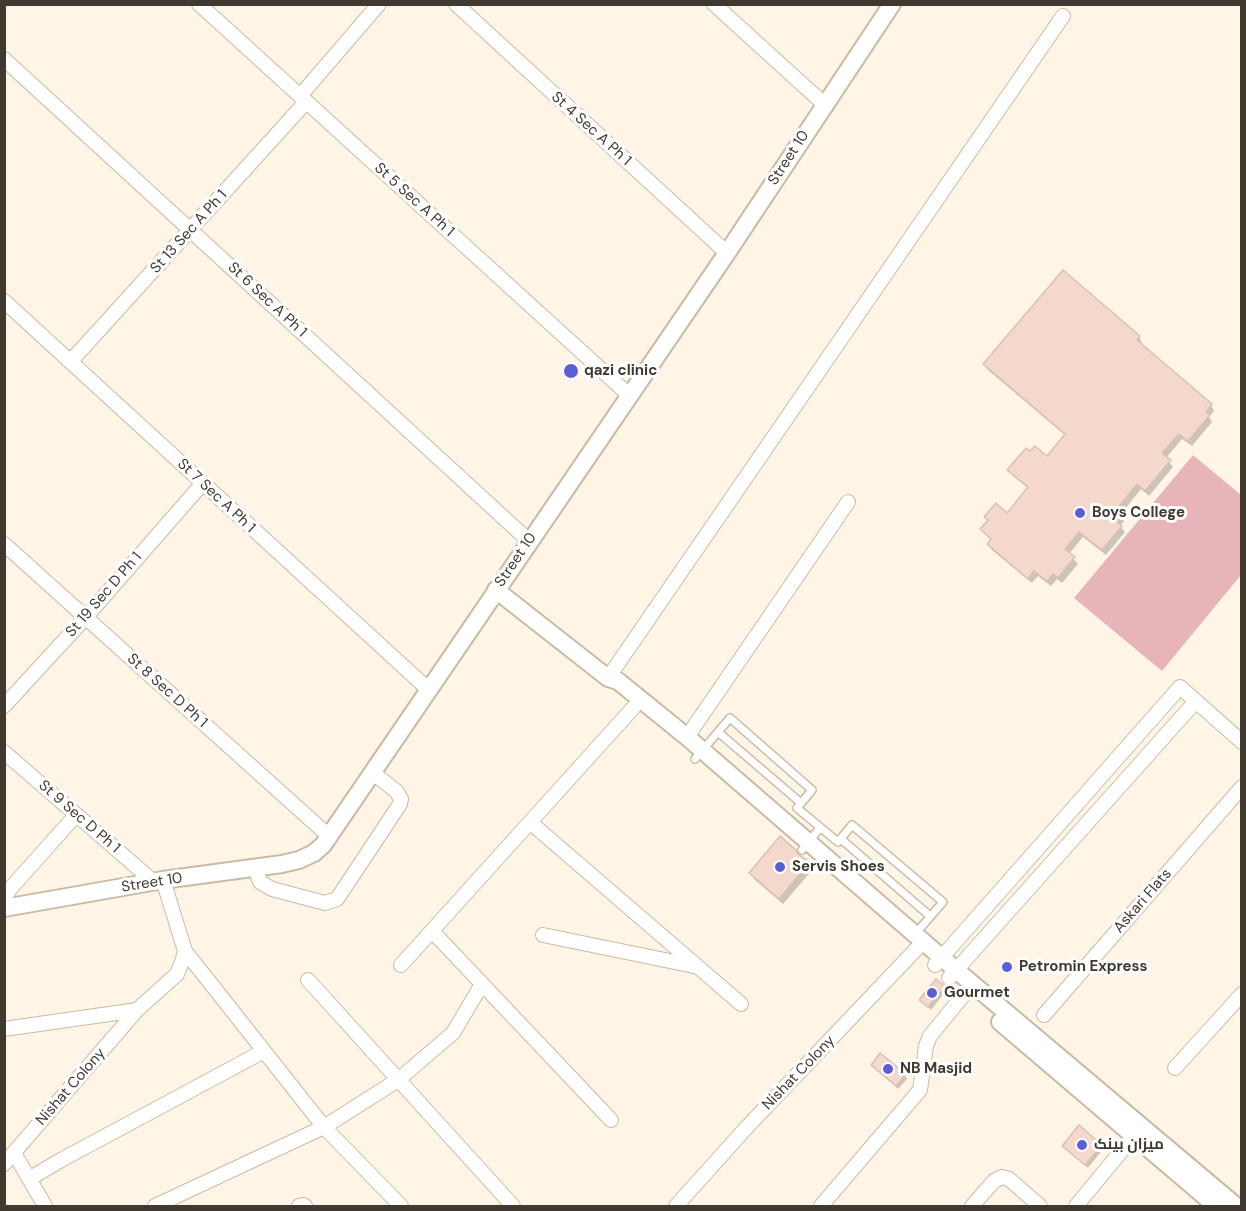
<!DOCTYPE html>
<html>
<head>
<meta charset="utf-8">
<style>
  body { margin:0 }
  #map { position:relative; width:1246px; height:1211px; overflow:hidden; background:#fff5e7; font-family:"DM Sans",sans-serif }
  canvas { display:block }
  .frame { position:absolute; inset:0; border:6px solid #3f3930; pointer-events:none }
</style>
</head>
<body>
<div id="map">
<canvas width="1246" height="1211"></canvas>
<div class="frame"></div>
</div>
<script>
const ctx = document.querySelector('canvas').getContext('2d');
ctx.lineJoin = 'round';
function paint(path, color) { ctx.fillStyle = color; ctx.fill(path, 'evenodd'); }
const toPath = rows => new Path2D(rows.map(r => 'M' + r).join(''));
function trace(path, color, width, dash) { ctx.strokeStyle = color; ctx.lineWidth = width; ctx.lineCap = dash ? 'butt' : 'round'; ctx.setLineDash(dash || []); ctx.stroke(path); }
function label(font, color, halo, rows, align = 'center') {
  ctx.font = font + ' "DM Sans",Cairo,sans-serif'; ctx.lineWidth = 6; ctx.setLineDash([]); ctx.textBaseline = 'middle'; ctx.strokeStyle = halo; ctx.fillStyle = color; for (const [text, x, y, turn = 0] of rows) {
    ctx.save(); ctx.translate(x, y); ctx.rotate((+turn || 0) * Math.PI / 180); ctx.textAlign = isNaN(turn) ? turn : align; if (halo) ctx.strokeText(text, 0, 0); ctx.fillText(text, 0, 0); ctx.restore();
  }
}
const green = toPath([
  [1193,455,1241,495,1241,575,1162,671,1074,598]
]);
const shadow = toPath([
  [1139,337,1142,343,1140,345,1211,405,1214,411,1209,417,1212,422,1192,446,1182,439,1166,458,1173,467,1149,496,1141,489,1121,514,1124,521,1120,526,1125,532,1106,555,1083,537,1069,554,1078,564,1062,583,1057,579,1051,586,1038,576,1032,583,992,550,988,545,992,541,982,529,989,521,986,517,1007,515,1029,489,1013,476,1009,470,1047,458,1066,436,988,370,984,364],
  [798,856,809,863,813,869,783,904,754,879,751,873],
  [944,988,946,991,931,1010,923,1003,921,1000],
  [873,1065,905,1075,907,1079,898,1089],
  [1064,1146,1101,1146,1103,1149,1088,1168]
]);
const building = toPath([
  [1063,270,1140,336,1137,340,1212,404,1206,412,1210,415,1188,441,1179,434,1162,453,1171,460,1145,491,1137,484,1117,509,1122,514,1116,521,1122,526,1102,550,1079,532,1065,549,1075,557,1058,578,1053,574,1047,581,1034,571,1028,579,987,544,991,539,980,529,988,520,984,517,996,503,1007,513,1028,487,1007,470,1026,448,1030,451,1035,446,1047,456,1065,434,983,364,1063,270],
  [780,836,796,850,798,854,810,862,779,899,749,873,780,836],
  [936,979,945,987,928,1007,919,1000,936,979],
  [880,1053,906,1074,896,1086,871,1065,880,1053],
  [1079,1125,1102,1145,1085,1165,1062,1146,1079,1125]
]);
const service = toPath([
  [718,732,801,803],
  [695,759,730,718,812,790,797,808,838,842,852,825,943,902,916,933],
  [841,839,930,916],
  [802,850,820,828]
]);
const minor = toPath([
  [199,4,629,395],
  [456,4,727,253],
  [714,4,825,105],
  [4,59,529,541],
  [300,96,379,4],
  [4,301,429,690],
  [71,361,306,102],
  [4,544,330,837],
  [608,678,1063,16],
  [4,706,85,618,203,483],
  [687,737,848,502],
  [4,752,154,882],
  [531,823,741,1004],
  [255,868,260,882,272,889,325,903,337,899,400,804,401,799,396,791,373,773],
  [4,898,10,889,76,815],
  [432,931,611,1120],
  [543,935,694,966],
  [185,951,324,1127,401,1206],
  [401,965,634,707],
  [935,965,1180,687,1242,742],
  [949,978,1196,701],
  [308,980,513,1206],
  [1044,1015,1242,787],
  [4,1029,137,1010],
  [1175,1068,1242,994],
  [14,1153,45,1206],
  [4,1164,137,1010,177,974,182,962,185,951,163,880],
  [29,1179,61,1160,264,1051],
  [155,1206,324,1127,398,1080,453,1033,482,984],
  [299,1206,303,1205,305,1206],
  [676,1206,747,1127,924,941],
  [821,1206,920,1090,926,1046,930,1036,966,992],
  [972,1206,994,1181,1002,1177,1009,1179,1040,1206],
  [1076,1206,1133,1137]
]);
const tertiary = toPath([
  [496,590,608,678,618,681,687,737,956,970,1236,1206],
  [4,908,163,880,282,864,299,860,314,853,323,845,727,253,892,4],
  [1000,1022,1216,1206]
]);
const markers = [
  [571,371,8,"#5b5fd6"],
  [1080,513,6,"#5b5fd6"],
  [780,867,6,"#5b5fd6"],
  [1007,967,6,"#5b5fd6"],
  [932,993,6,"#5b5fd6"],
  [888,1069,6,"#5b5fd6"],
  [1082,1145,6,"#5b5fd6"]
];
const streetNames = [
  ["St 4 Sec A Ph 1",591,129,42],
  ["Street 10",789,158,-57],
  ["St 5 Sec A Ph 1",414,200,42],
  ["St 13 Sec A Ph 1",189,232,-48],
  ["St 6 Sec A Ph 1",267,300,43],
  ["St 7 Sec A Ph 1",216,496,43],
  ["Street 10",516,560,-56],
  ["St 19 Sec D Ph 1",104,595,-49],
  ["St 8 Sec D Ph 1",167,691,42],
  ["St 9 Sec D Ph 1",79,817,41],
  ["Street 10",152,883,-9],
  ["Askari Flats",1143,901,-49],
  ["Nishat Colony",799,1073,-46],
  ["Nishat Colony",71,1087,-49]
];
const poiNames = [
  ["qazi clinic",584,371],
  ["Boys College",1092,513],
  ["Servis Shoes",792,867],
  ["Petromin Express",1019,967],
  ["Gourmet",944,993],
  ["NB Masjid",900,1069],
  ["میزان بینک",1094,1145]
];
paint(green, '#e7b5b9');
paint(shadow, '#0003');
paint(building, '#f4d8cc');
trace(building, '#dbbfb3', 1.5);
trace(service, '#cabaa4', 10);
trace(minor, '#cabaa4', 16);
trace(tertiary, '#cabaa4', 20);
trace(service, '#fff', 7);
trace(minor, '#fff', 14);
trace(tertiary, '#fff', 16);
for (const [x, y, r, color] of markers) { const dot = new Path2D(); dot.arc(x, y, r, 0, 2 * Math.PI); ctx.fillStyle = color; ctx.fill(dot); trace(dot, '#fff', 2); }
label('15px', '#3f3930', '#fff', streetNames);
label('bold 15px', '#3f3930', '#fff', poiNames, 'left');
</script>
</body>
</html>
